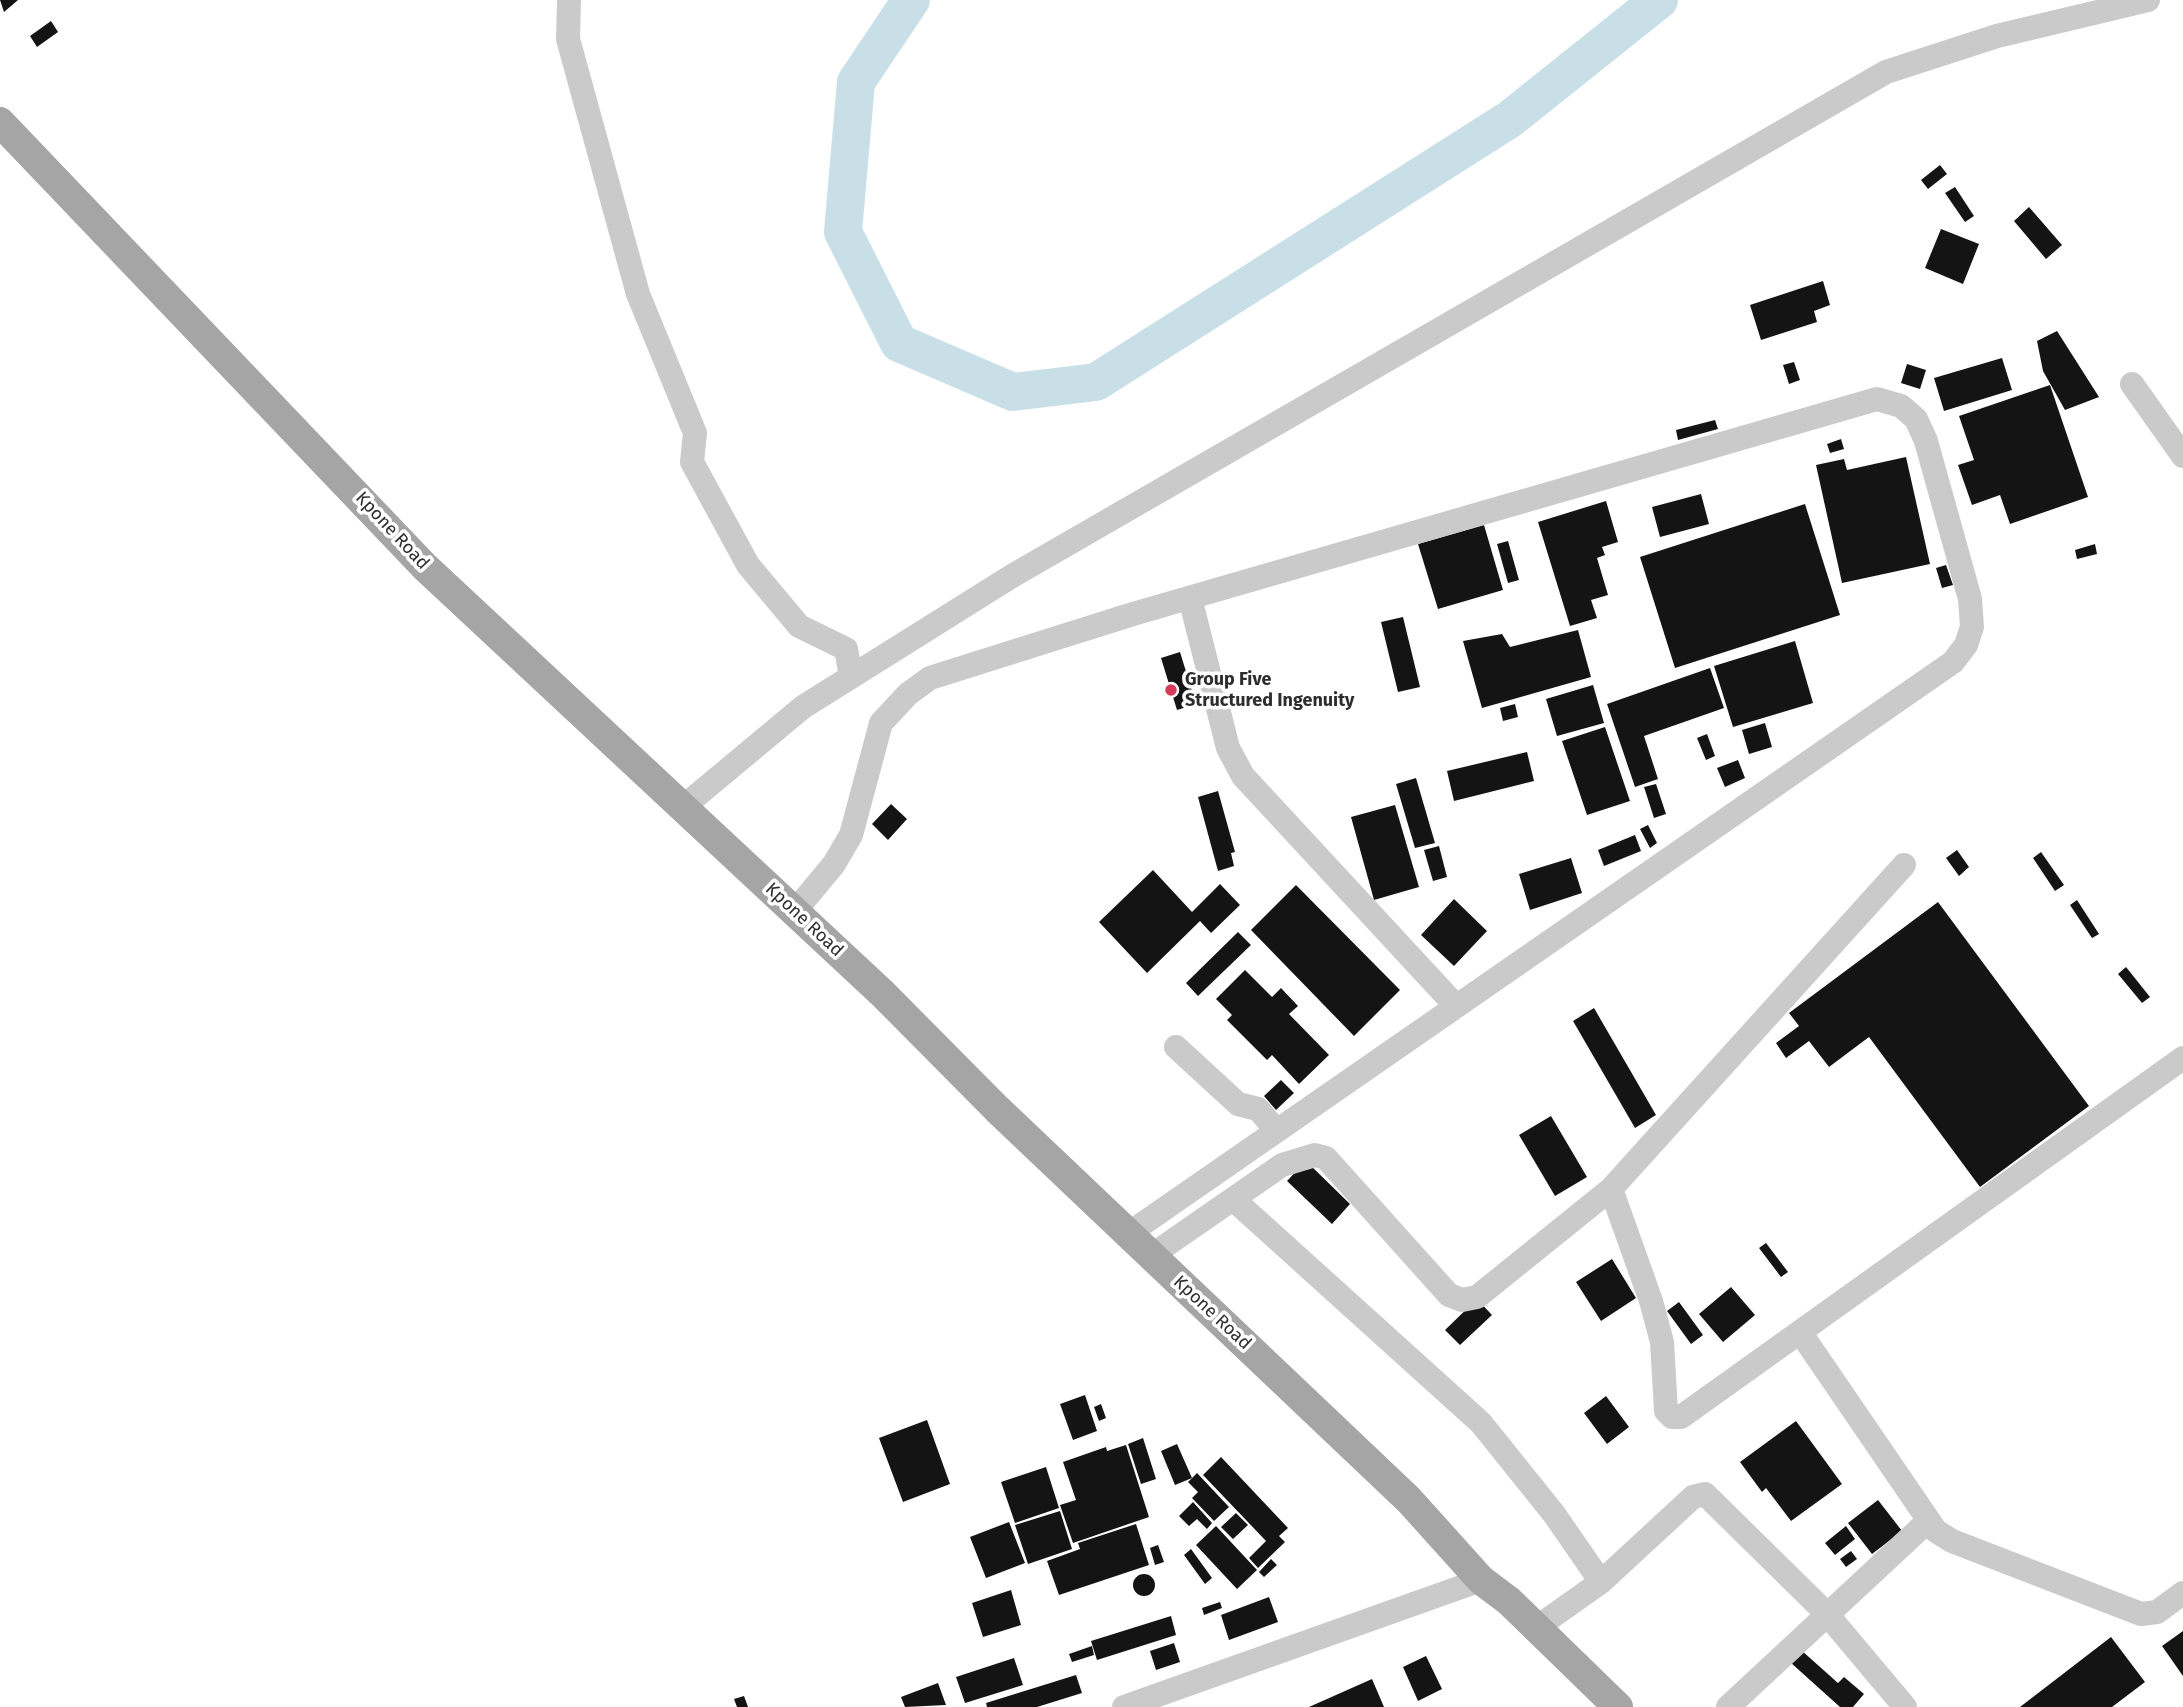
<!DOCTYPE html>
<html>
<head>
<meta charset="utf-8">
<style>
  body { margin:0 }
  canvas { display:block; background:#fff }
</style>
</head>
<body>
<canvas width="2183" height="1707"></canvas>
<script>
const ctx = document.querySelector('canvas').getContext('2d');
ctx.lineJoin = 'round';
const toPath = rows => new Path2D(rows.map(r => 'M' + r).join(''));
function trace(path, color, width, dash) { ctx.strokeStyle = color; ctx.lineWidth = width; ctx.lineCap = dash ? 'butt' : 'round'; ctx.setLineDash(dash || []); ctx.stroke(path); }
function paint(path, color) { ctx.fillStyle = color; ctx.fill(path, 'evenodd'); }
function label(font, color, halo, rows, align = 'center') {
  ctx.font = font + ' "Fira Sans",sans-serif'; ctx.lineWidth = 7; ctx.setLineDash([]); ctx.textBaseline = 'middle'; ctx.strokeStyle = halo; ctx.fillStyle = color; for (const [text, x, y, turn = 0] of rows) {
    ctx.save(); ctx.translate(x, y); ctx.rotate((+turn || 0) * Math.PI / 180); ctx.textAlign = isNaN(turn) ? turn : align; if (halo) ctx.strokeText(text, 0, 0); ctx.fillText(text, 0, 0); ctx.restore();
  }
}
const river = toPath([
  [911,0,856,82,843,232,899,343,1013,392,1096,382,1510,119,1659,0]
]);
const building = toPath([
  [0,0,18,0,4,12],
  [51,21,58,32,37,47,30,36],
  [1940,165,1947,174,1928,189,1921,180],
  [1955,187,1974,216,1965,222,1945,193],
  [2029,207,2062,245,2046,259,2014,221],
  [1941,229,1979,244,1963,284,1925,268],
  [1823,281,1830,305,1814,311,1817,322,1761,340,1750,305],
  [2057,331,2099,397,2065,410,2043,371,2037,341],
  [2002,358,2012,390,1944,411,1934,378],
  [1794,362,1800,380,1789,384,1783,365],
  [1907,364,1926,370,1920,389,1901,383],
  [2050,385,2088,497,2010,524,2000,495,1972,505,1958,465,1974,460,1959,416],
  [1715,420,1718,429,1678,440,1676,430],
  [1841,439,1844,449,1830,453,1827,444],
  [1906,457,1930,564,1842,583,1816,465,1844,459,1847,470],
  [1701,494,1709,524,1660,537,1652,507],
  [1606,501,1618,542,1602,547,1605,555,1597,558,1608,595,1591,600,1597,618,1570,626,1538,522],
  [1805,504,1840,615,1675,668,1640,557],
  [1484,525,1503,590,1438,609,1418,544],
  [1508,541,1519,580,1508,583,1497,544],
  [2095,544,2097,554,2077,559,2075,550],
  [1946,565,1953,585,1942,588,1936,568],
  [1403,617,1420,687,1398,692,1381,622],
  [1578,630,1591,677,1482,708,1463,641,1502,634,1510,647],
  [1795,641,1813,703,1733,727,1714,666],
  [1180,652,1196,704,1177,710,1161,658],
  [1710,668,1724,708,1644,736,1658,779,1635,787,1607,704],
  [1593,685,1604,723,1557,736,1546,699],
  [1515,704,1518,717,1503,721,1500,708],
  [1765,723,1772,747,1749,754,1742,730],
  [1605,727,1630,801,1587,815,1562,741],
  [1707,734,1715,756,1706,760,1697,738],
  [1527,752,1534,781,1454,801,1447,771],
  [1738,760,1745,778,1725,787,1717,768],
  [1416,778,1435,843,1415,848,1396,784],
  [1656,784,1666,814,1654,818,1644,787],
  [1218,791,1235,852,1231,853,1234,866,1218,871,1198,797],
  [891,804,907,819,888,840,872,824],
  [1395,805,1419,887,1374,900,1351,817],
  [1648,825,1657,843,1650,848,1640,829],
  [1635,835,1641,851,1604,866,1598,850],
  [1439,846,1447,877,1433,881,1424,850],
  [1957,850,1969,867,1959,876,1946,858],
  [2041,852,2064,885,2055,891,2033,858],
  [1571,858,1582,893,1530,910,1519,874],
  [1153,870,1192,912,1220,884,1240,905,1211,933,1200,921,1147,973,1099,922],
  [1296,885,1400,990,1354,1036,1251,930],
  [1454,899,1487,931,1454,966,1421,935],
  [2077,900,2099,934,2092,938,2070,905],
  [1938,902,2089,1106,1980,1187,1869,1037,1829,1067,1809,1041,1786,1058,1776,1043,1799,1026,1789,1013],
  [1238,932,1251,945,1198,996,1186,983],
  [2126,967,2150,997,2142,1003,2118,974],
  [1245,970,1272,997,1281,988,1298,1006,1289,1014,1329,1055,1299,1084,1272,1055,1267,1060,1227,1020,1232,1015,1216,999],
  [1594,1008,1656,1115,1635,1128,1573,1021],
  [1281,1080,1294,1093,1276,1110,1264,1096],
  [1551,1116,1587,1177,1555,1196,1519,1135],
  [1306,1161,1350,1204,1332,1224,1287,1181],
  [1766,1243,1788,1272,1781,1277,1759,1248],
  [1612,1259,1636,1298,1601,1321,1576,1282],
  [1731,1287,1755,1315,1723,1342,1699,1314],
  [1477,1299,1492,1315,1460,1345,1445,1330],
  [1679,1302,1703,1335,1691,1344,1667,1311],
  [1085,1395,1097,1431,1073,1440,1060,1404],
  [1606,1396,1629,1427,1607,1444,1584,1413],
  [1101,1404,1106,1418,1099,1421,1094,1407],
  [927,1420,950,1484,903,1502,879,1438],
  [1796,1421,1842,1484,1791,1521,1766,1488,1762,1492,1740,1462],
  [1143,1438,1156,1479,1141,1484,1128,1444],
  [1177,1444,1192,1478,1175,1485,1161,1451],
  [1126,1445,1149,1517,1073,1543,1060,1505,1076,1500,1063,1462,1106,1447,1107,1451],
  [1221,1457,1288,1528,1279,1536,1285,1542,1258,1568,1249,1558,1266,1541,1203,1475],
  [1046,1467,1059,1508,1015,1523,1001,1482],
  [1197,1473,1229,1507,1214,1521,1192,1498,1198,1492,1188,1482],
  [1878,1500,1902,1531,1872,1554,1848,1523],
  [1193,1502,1212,1523,1207,1529,1197,1519,1189,1526,1179,1516],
  [1060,1511,1072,1549,1028,1564,1015,1525],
  [1236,1513,1248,1525,1233,1539,1221,1527],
  [1009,1522,1025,1563,986,1578,970,1537],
  [1136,1524,1149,1565,1059,1595,1047,1561,1080,1549,1078,1543],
  [1216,1526,1257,1570,1237,1589,1196,1545],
  [1846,1526,1855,1539,1835,1555,1825,1543],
  [1158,1545,1164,1562,1155,1565,1150,1548],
  [1191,1549,1212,1578,1205,1584,1184,1555],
  [1851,1551,1857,1559,1846,1567,1840,1559],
  [1271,1559,1277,1565,1264,1577,1259,1572],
  '1133 1585a11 11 0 1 1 22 0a11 11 0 1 1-22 0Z',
  [1011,1590,1021,1625,983,1637,972,1603],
  [1269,1597,1278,1622,1229,1640,1221,1615],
  [1220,1602,1222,1608,1204,1615,1202,1608],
  [1171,1616,1176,1635,1097,1660,1091,1641],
  [2183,1631,2183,1676,2162,1646],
  [2111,1637,2145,1682,2112,1707,2020,1707],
  [1174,1643,1180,1662,1156,1670,1150,1651],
  [1092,1646,1094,1655,1072,1662,1069,1654],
  [1801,1650,1838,1683,1844,1677,1864,1694,1853,1707,1840,1707,1790,1662],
  [1426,1656,1442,1689,1418,1701,1403,1667],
  [1014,1658,1023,1685,965,1703,956,1677],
  [1076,1675,1082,1693,1037,1707,987,1707,986,1703],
  [1372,1679,1384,1707,1309,1707],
  [938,1683,946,1705,905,1707,901,1697],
  [744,1696,748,1707,737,1707,734,1699]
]);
const minor = toPath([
  [569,0,568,39,638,294,695,433,692,462,748,565,799,626,846,649,851,677],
  [2132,384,2183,456],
  [1190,598,1228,748,1243,776,1455,1005],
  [683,807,803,707,1012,576,1886,72,1997,36,2148,0],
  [795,911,834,864,851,835,881,723,908,694,930,678,1133,614,1877,399,1901,406,1916,419,1926,441,1970,599,1972,627,1966,645,1953,662,1128,1234],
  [1176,1047,1238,1104,1258,1109,1276,1130],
  [1611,1189,1651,1301,1662,1342,1666,1411,1672,1417,1681,1417,2183,1058],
  [1233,1199,1481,1423,1554,1514,1601,1582],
  [1152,1255,1282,1165,1315,1155,1326,1158,1449,1295,1462,1300,1477,1297,1611,1189,1904,865],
  [1800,1332,1936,1531,1952,1541,2141,1614,2157,1612,2183,1593],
  [1536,1628,1601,1582,1693,1497,1705,1494,1826,1613,1905,1707],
  [1124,1707,1481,1580],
  [1728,1707,1927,1522]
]);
const major = toPath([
  [0,122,425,567,883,994,997,1109,1409,1500,1481,1580,1509,1601,1618,1707]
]);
const markers = [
  [1171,690,7,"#d63c57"]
];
const streetNames = [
  ["Kpone Road",392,531,47],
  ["Kpone Road",804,920,43],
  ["Kpone Road",1212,1313,43]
];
const poiNames = [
  ["Group Five",1185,680],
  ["Structured Ingenuity",1185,701]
];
trace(river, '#c9dfe8', 38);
paint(building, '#141414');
trace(minor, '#cacaca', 24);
trace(major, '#a5a5a5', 30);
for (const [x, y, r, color] of markers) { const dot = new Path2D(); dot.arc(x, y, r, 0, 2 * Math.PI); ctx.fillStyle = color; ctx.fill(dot); trace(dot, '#fff', 2.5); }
label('18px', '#2d2d2d', '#fff', streetNames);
label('bold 18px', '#2d2d2d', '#fff', poiNames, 'left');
</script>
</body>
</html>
